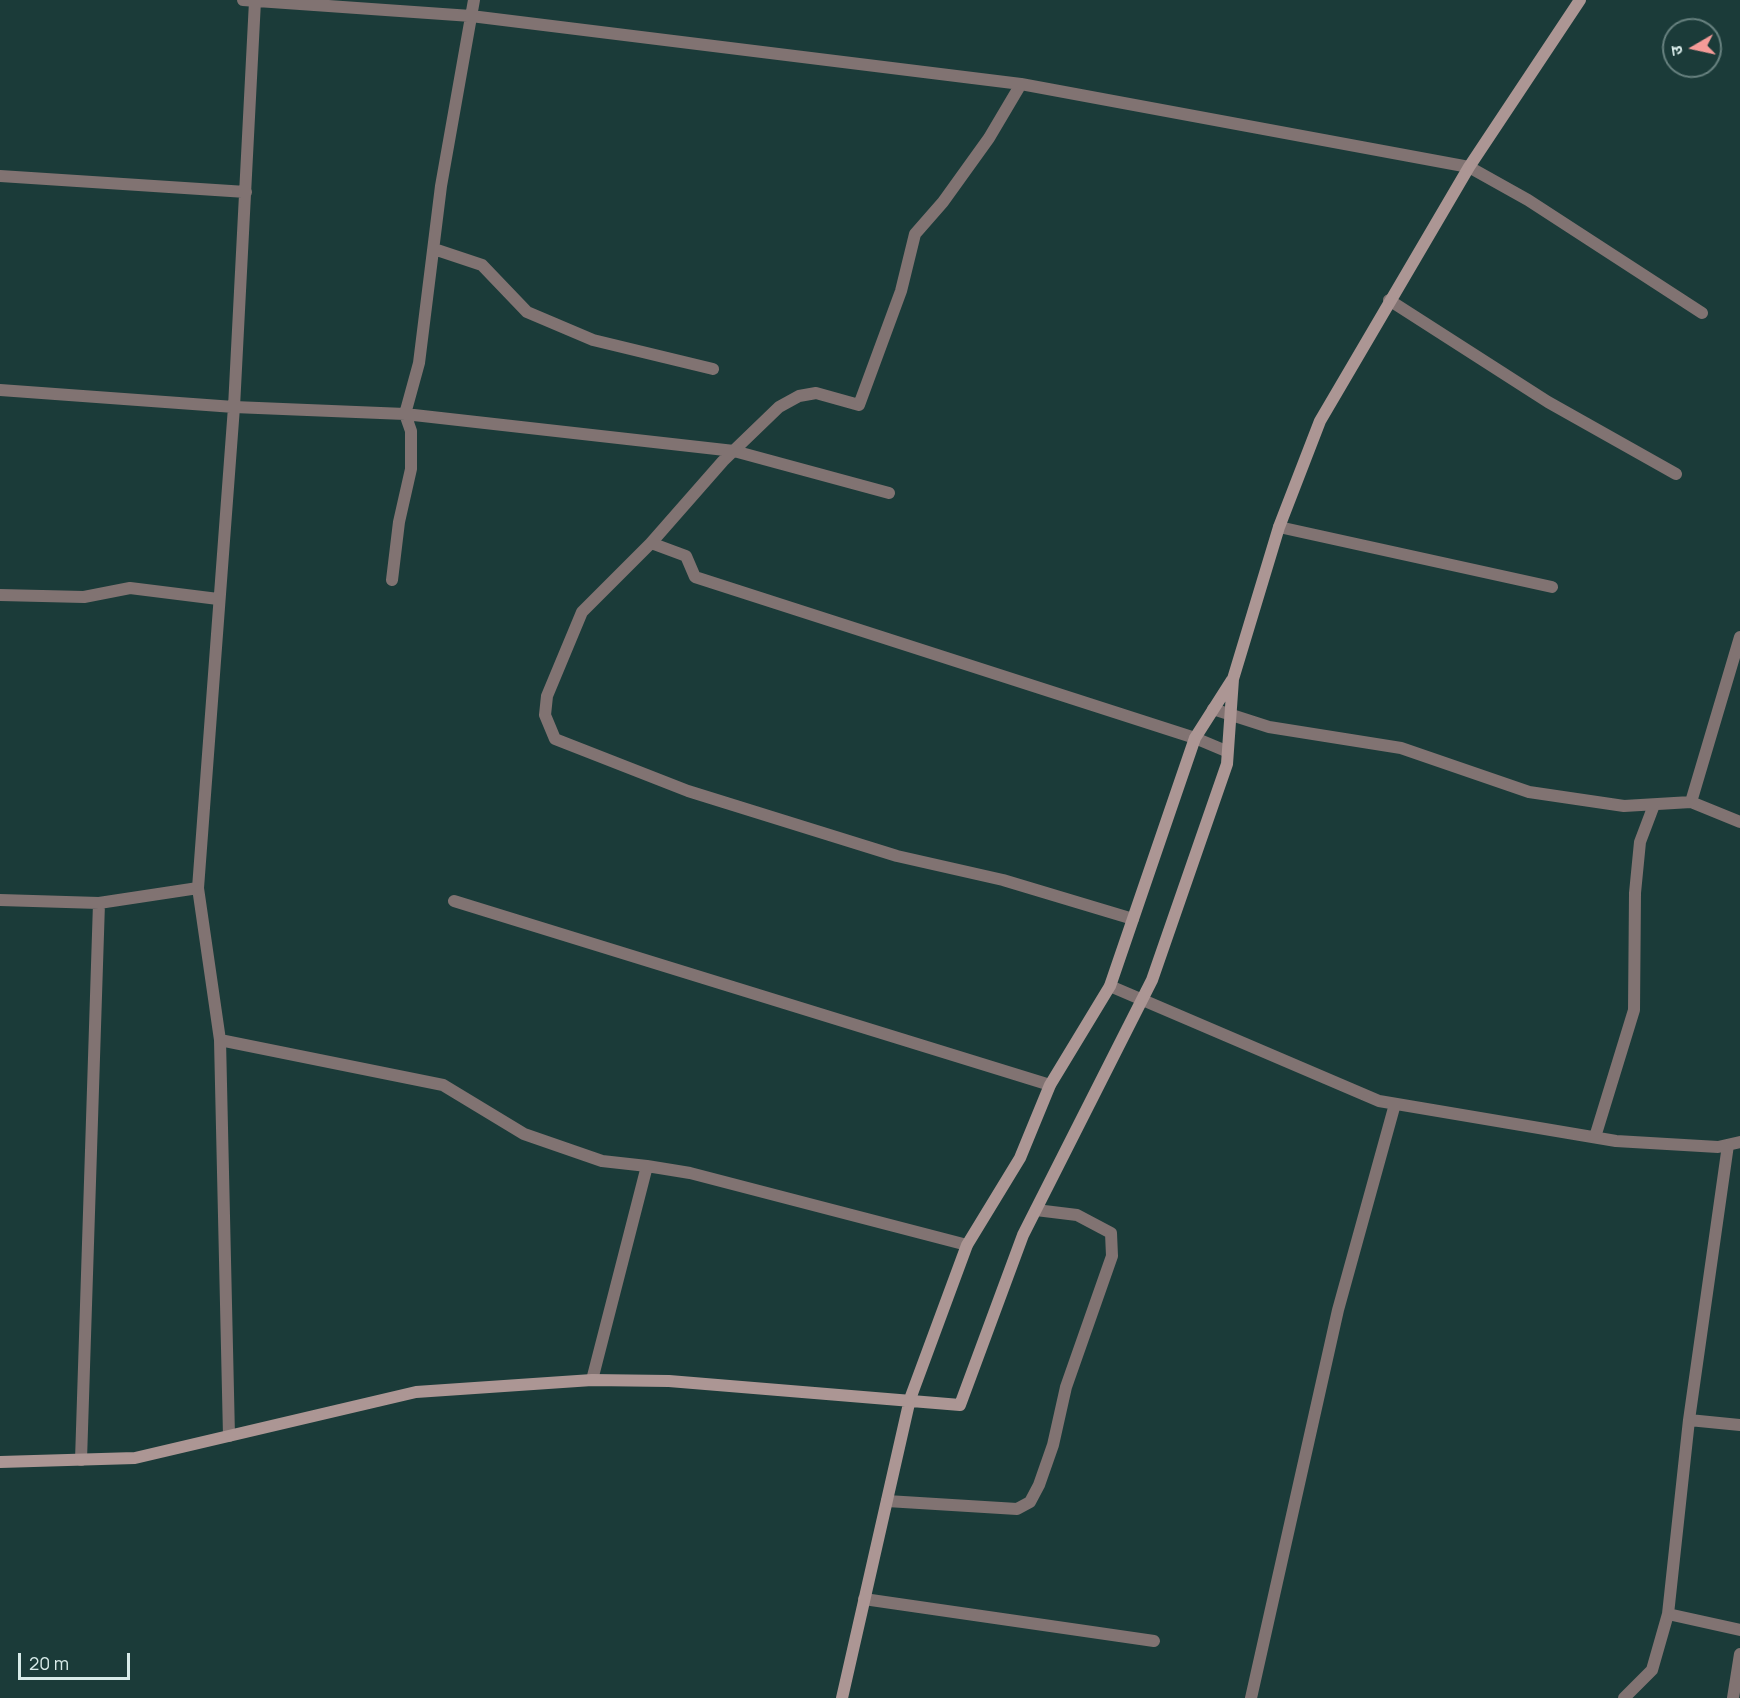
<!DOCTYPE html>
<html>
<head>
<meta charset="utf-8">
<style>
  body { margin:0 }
  #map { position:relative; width:1740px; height:1698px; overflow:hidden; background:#1b3b39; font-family:Manrope,"Noto Sans Devanagari",sans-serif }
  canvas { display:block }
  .north { position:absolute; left:1662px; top:18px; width:60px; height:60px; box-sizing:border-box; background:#1b3b39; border:2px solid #67817f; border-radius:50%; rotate:261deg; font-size:16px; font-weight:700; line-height:24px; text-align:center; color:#d8ebe9 }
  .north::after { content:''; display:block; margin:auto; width:21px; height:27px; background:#f59b98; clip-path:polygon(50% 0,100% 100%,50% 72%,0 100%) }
  .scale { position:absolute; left:18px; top:1653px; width:112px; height:27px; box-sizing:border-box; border:3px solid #d8ebe9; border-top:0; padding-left:8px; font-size:18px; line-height:21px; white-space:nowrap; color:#d8ebe9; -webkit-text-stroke:4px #1b3b39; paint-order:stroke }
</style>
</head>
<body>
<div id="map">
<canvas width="1740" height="1698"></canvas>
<div class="north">उ</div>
<div class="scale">20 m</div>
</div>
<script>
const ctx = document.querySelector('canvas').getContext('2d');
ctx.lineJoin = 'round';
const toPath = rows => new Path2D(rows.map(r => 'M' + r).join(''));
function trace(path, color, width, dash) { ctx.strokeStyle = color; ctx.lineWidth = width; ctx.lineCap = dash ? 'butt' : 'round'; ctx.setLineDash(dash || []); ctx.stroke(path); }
const street = toPath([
  [243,0,471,16,1021,84,1469,167,1528,200,1702,313],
  [255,1,234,407,405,414,419,363,441,186,474,0],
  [1021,84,989,138,943,202,915,234,901,291,859,405,816,393,799,396,779,407,723,461,651,543,582,612,547,696,545,715,555,739,688,791,897,856,1003,880,1133,919],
  [0,176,246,192],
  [434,249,482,265,527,312,593,340,713,369],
  [1389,300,1548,402,1676,474],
  [0,390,234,407,198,888,99,903,81,1460],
  [1279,527,1552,587],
  [651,543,686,556,695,577,1195,738,1226,751],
  [392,580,399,522,411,469,411,431,405,414,734,451,889,493],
  [0,595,84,597,130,588,218,599],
  [1740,637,1691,802,1740,822],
  [1213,709,1269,727,1401,748,1529,792,1624,806,1691,802],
  [198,888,220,1040,229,1436],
  [0,900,99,903],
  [454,901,1050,1085],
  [1110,986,1379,1101,1616,1141,1718,1147,1740,1142],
  [220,1040,443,1085,524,1134,602,1161,647,1166],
  [1595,1137,1634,1010,1635,893,1640,842,1654,805],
  [1728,1145,1689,1420,1668,1614,1740,1630],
  [592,1380,647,1166,690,1173,967,1245],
  [1689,1420,1740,1425],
  [887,1501,1017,1509,1030,1502,1039,1485,1053,1445,1066,1387,1112,1256,1111,1233,1077,1215,1036,1210],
  [864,1599,1154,1641],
  [1251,1698,1338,1310,1395,1104],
  [1624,1698,1652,1670,1668,1614],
  [1733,1698,1740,1654]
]);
const secondary = toPath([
  [0,1462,135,1458,416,1392,592,1380,669,1381,960,1405,1023,1235,1152,980,1227,764,1233,679,1279,527,1320,421,1469,167,1580,0],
  [842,1698,910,1399,967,1245,1020,1158,1050,1085,1110,986,1195,738,1232,680]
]);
trace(street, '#817372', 12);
trace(secondary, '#ac9694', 12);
</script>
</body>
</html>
